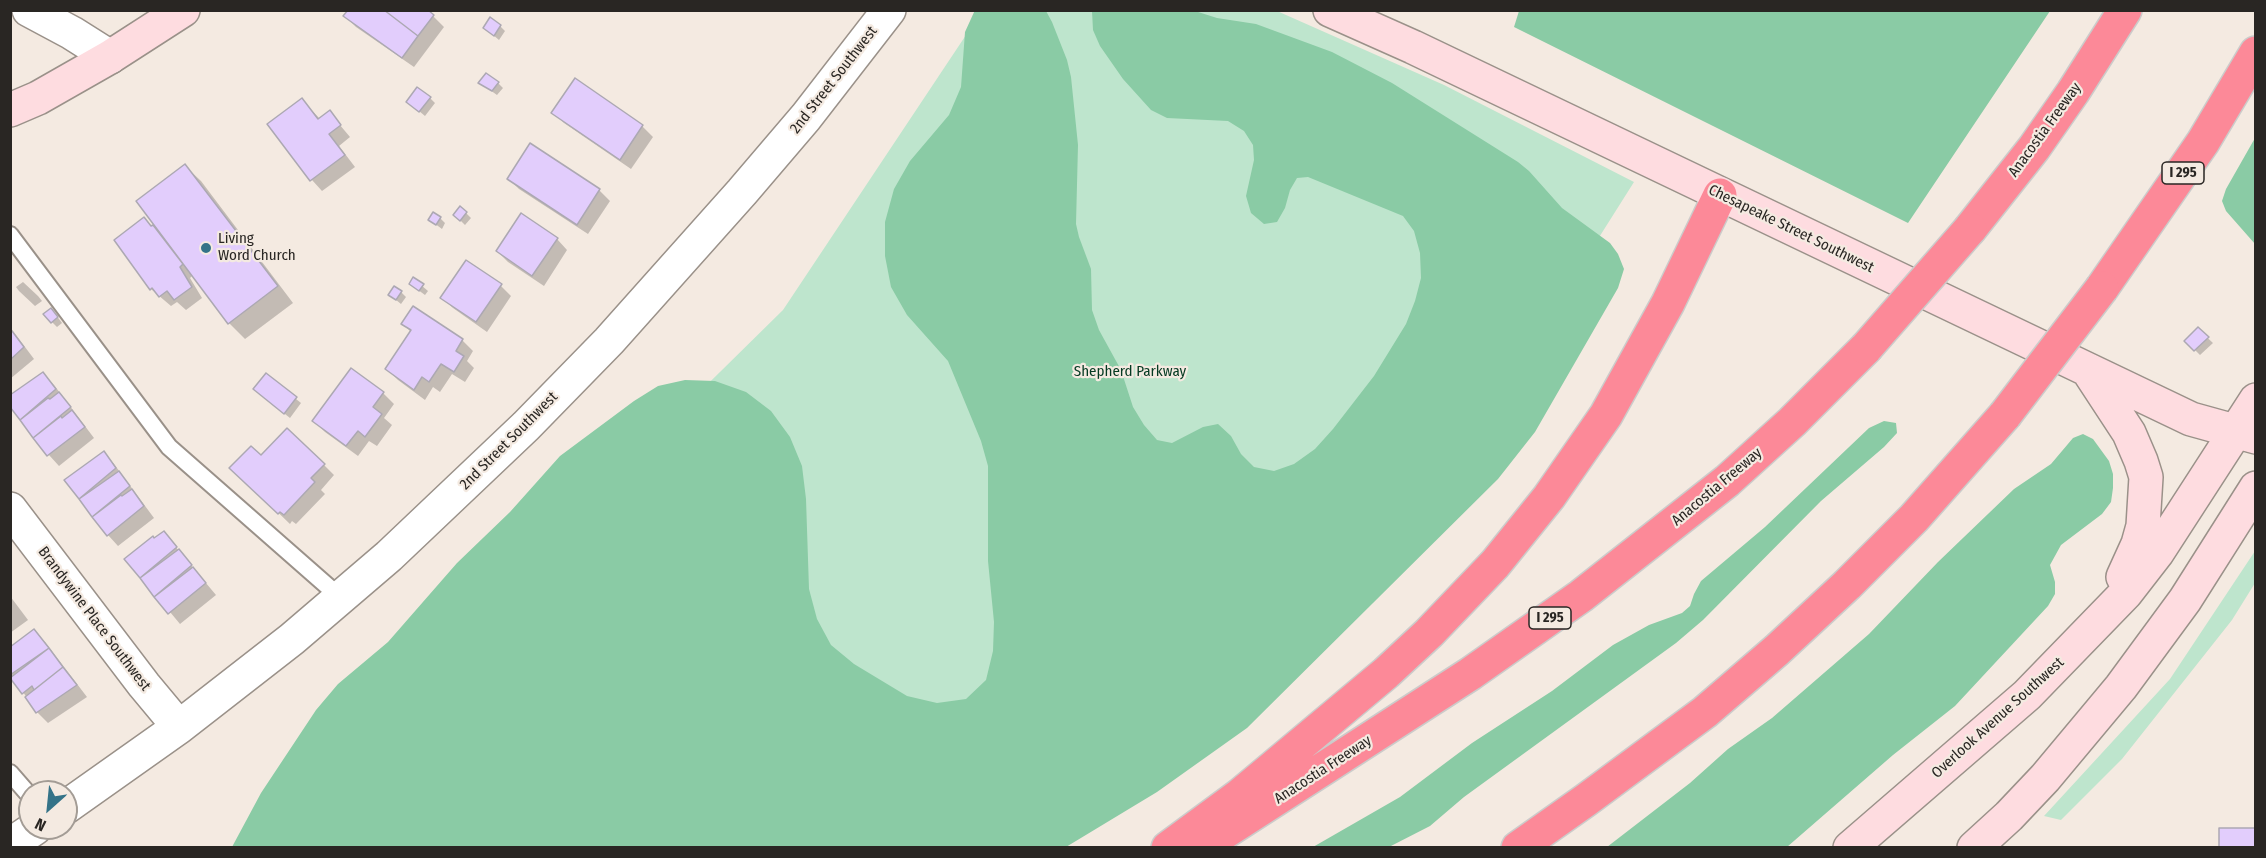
<!DOCTYPE html>
<html>
<head>
<meta charset="utf-8">
<style>
  body { margin:0 }
  #map { position:relative; width:2266px; height:858px; overflow:hidden; background:#f4eae1; font-family:"Fira Sans Condensed",sans-serif }
  canvas { display:block }
  .frame { position:absolute; inset:0; border:12px solid #292623; pointer-events:none }
  .north { position:absolute; left:18px; top:780px; width:60px; height:60px; box-sizing:border-box; background:#f4eae1; border:2px solid #a39c95; border-radius:50%; rotate:207deg; font-size:16px; font-weight:700; line-height:24px; text-align:center; color:#292623 }
  .north::after { content:''; display:block; margin:auto; width:21px; height:27px; background:#347388; clip-path:polygon(50% 0,100% 100%,50% 72%,0 100%) }
</style>
</head>
<body>
<div id="map">
<canvas width="2266" height="858"></canvas>
<div class="frame"></div>
<div class="north">N</div>
</div>
<script>
const ctx = document.querySelector('canvas').getContext('2d');
ctx.lineJoin = 'round';
function paint(path, color) { ctx.fillStyle = color; ctx.fill(path, 'evenodd'); }
const toPath = rows => new Path2D(rows.map(r => 'M' + r).join(''));
function trace(path, color, width, dash) { ctx.strokeStyle = color; ctx.lineWidth = width; ctx.lineCap = dash ? 'butt' : 'round'; ctx.setLineDash(dash || []); ctx.stroke(path); }
function label(font, color, halo, rows, align = 'center') {
  ctx.font = font + ' "Fira Sans Condensed",sans-serif'; ctx.lineWidth = 4.5; ctx.setLineDash([]); ctx.textBaseline = 'middle'; ctx.strokeStyle = halo; ctx.fillStyle = color; for (const [text, x, y, turn = 0] of rows) {
    ctx.save(); ctx.translate(x, y); ctx.rotate((+turn || 0) * Math.PI / 180); ctx.textAlign = isNaN(turn) ? turn : align; if (halo) ctx.strokeText(text, 0, 0); ctx.fillText(text, 0, 0); ctx.restore();
  }
}
const green = toPath([
  [982,11,1277,11,1444,85,1634,182,1366,606,1006,847,260,848,659,432,783,310],
  [2255,551,2255,583,2232,620,2122,759,2061,820,2044,816,2170,679]
]);
const forest = toPath([
  [975,10,1046,11,1052,22,1067,60,1071,77,1078,145,1076,224,1079,237,1091,269,1092,310,1099,330,1121,370,1133,407,1144,425,1157,440,1172,443,1203,427,1218,424,1231,436,1241,454,1254,467,1274,471,1294,464,1315,449,1333,429,1374,376,1406,324,1415,301,1421,278,1420,253,1414,231,1403,216,1308,177,1297,178,1290,190,1285,208,1277,222,1264,224,1251,213,1246,196,1254,160,1253,145,1244,131,1228,121,1167,118,1151,110,1123,79,1100,46,1093,30,1092,11,1195,11,1217,18,1256,24,1332,52,1392,83,1518,162,1529,171,1562,208,1610,243,1618,254,1624,269,1618,288,1535,432,1498,479,1247,728,1157,792,1066,847,232,847,261,793,316,710,338,684,388,642,457,563,510,512,560,456,634,401,658,386,685,380,715,381,746,392,771,411,790,437,802,466,806,499,809,589,817,619,831,645,854,664,907,696,937,703,966,699,986,680,993,651,994,622,988,561,988,466,981,441,948,361,907,315,891,287,885,256,885,222,894,189,910,161,949,115,961,87,965,32],
  [1519,11,1519,10,2050,11,1908,223,1514,27],
  [2255,138,2255,244,2226,211,2222,201,2226,189],
  [1884,421,1896,423,1897,433,1884,447,1821,501,1703,620,1676,643,1464,797,1430,826,1389,847,1313,847,1400,797,1472,743,1552,691,1613,645,1649,625,1682,613,1690,606,1694,594,1701,581,1765,527,1869,428],
  [2083,434,2093,439,2109,461,2113,474,2113,488,2111,502,2102,514,2061,545,2050,565,2055,582,2055,594,2048,606,1955,706,1893,755,1787,847,1607,847,1690,783,1728,749,1772,718,1869,634,1938,562,2014,489,2051,464,2073,438]
]);
const shadow = toPath([
  [345,16,433,16,444,27,414,67,356,27],
  [500,26,505,31,499,40,485,28],
  [575,80,642,126,653,137,631,169,564,123,553,112],
  [480,83,498,83,503,88,497,95],
  [430,98,435,103,425,116,413,106],
  [302,100,320,119,329,112,350,137,339,146,355,167,322,191,312,180,270,124],
  [185,166,201,181,293,303,245,339,229,323,193,275,190,278,202,298,186,310,177,302,171,306,151,289,152,227,159,232,160,231],
  [509,179,599,190,610,201,588,234,519,189],
  [466,213,471,218,465,225,460,220],
  [440,218,445,223,442,229,430,220],
  [557,239,567,250,544,286,508,262,497,251],
  [414,279,428,291,425,295,410,284],
  [23,282,38,296,42,301,35,306,19,291,16,287],
  [501,286,511,296,487,332,453,308,442,298],
  [401,292,406,297,401,304,390,295],
  [414,308,462,340,473,351,467,361,474,368,465,382,452,374,440,392,433,387,425,400,398,380,387,369,411,332,403,324],
  [56,315,62,323,57,327,52,322],
  [10,327,34,359,10,379],
  [2198,329,2213,343,2200,355,2186,341],
  [351,370,383,393,394,404,384,418,392,425,377,446,369,441,358,456,325,432,314,421],
  [43,374,54,385,94,438,59,466,49,455,10,405],
  [266,375,301,403,290,418,260,394],
  [104,453,114,464,154,518,118,546,108,535,66,480],
  [261,457,324,465,334,475,321,490,325,494,296,524,292,521,290,524,232,468],
  [164,533,216,595,180,624,126,559],
  [10,596,28,620,10,633],
  [34,631,45,642,87,697,48,723,37,712,11,675,10,649]
]);
const building = toPath([
  [348,10,384,10,418,36,402,58,343,16,348,10],
  [384,10,428,10,434,15,418,36,384,10],
  [490,17,501,25,494,36,483,28,490,17],
  [486,73,499,82,492,91,478,83,486,73],
  [575,78,643,125,620,160,551,113,575,78],
  [417,87,431,97,419,112,406,102,417,87],
  [302,98,318,119,330,110,341,125,329,134,345,155,310,181,267,124,302,98],
  [530,143,600,189,577,225,507,179,530,143],
  [185,164,278,286,228,324,136,201,185,164],
  [460,206,467,212,460,221,453,215,460,206],
  [433,212,441,217,436,225,428,220,433,212],
  [521,213,558,238,532,276,496,251,521,213],
  [144,217,151,226,153,225,183,264,180,267,192,287,174,300,167,291,159,297,152,288,150,290,114,240,144,217],
  [466,260,502,284,476,322,440,298,466,260],
  [413,277,424,284,419,291,409,284,413,277],
  [394,286,402,291,396,300,388,295,394,286],
  [413,306,463,339,456,351,464,356,454,372,441,364,429,382,422,377,414,390,385,369,411,330,401,324,413,306],
  [51,308,58,317,51,323,43,314,51,308],
  [2198,327,2209,337,2194,351,2184,341,2198,327],
  [12,331,24,347,10,360,10,332,12,331],
  [351,368,384,392,373,407,382,414,365,437,358,431,346,446,312,421,351,368],
  [43,372,56,389,20,420,10,407,10,395,43,372],
  [266,373,297,397,284,414,253,389,266,373],
  [59,392,71,407,33,438,20,420,48,398,50,399,59,392],
  [72,410,85,427,47,456,33,438,61,416,62,418,72,410],
  [287,428,325,464,311,478,315,482,284,515,280,512,278,514,229,468,251,446,261,455,287,428],
  [104,451,116,468,79,499,64,480,104,451],
  [119,471,130,486,92,517,79,499,119,471],
  [132,489,144,506,107,536,92,517,121,495,122,496,132,489],
  [164,531,177,547,140,578,124,559,153,536,154,538,164,531],
  [179,549,192,565,154,597,140,578,179,549],
  [193,567,206,583,168,614,154,597,193,567],
  [34,629,49,648,10,675,10,647,34,629],
  [49,648,63,667,34,690,32,686,22,694,10,678,49,648],
  [63,667,77,685,36,713,25,697,63,667],
  [2219,828,2256,828,2256,848,2219,848,2219,828]
]);
const lane = toPath([
  [10,235,169,447,341,598],
  [10,773,30,796]
]);
const street = toPath([
  [29,10,72,33,110,57],
  [10,509,144,685,179,727],
  [66,807,179,727,292,639,389,556,526,426,609,341,742,192,806,117,889,10],
  [10,845,35,828]
]);
const secondary = toPath([
  [1330,10,1413,47,2191,419,2256,437],
  [10,110,38,98,110,57,183,10],
  [2089,372,2129,433,2141,461,2146,477,2143,526,2138,544,2123,577],
  [1850,848,2027,695,2126,593,2157,553,2256,400],
  [1974,848,2009,816,2045,778,2121,687,2185,600,2256,488]
]);
const highway = toPath([
  [1970,229,2034,148,2073,92,2125,10],
  [2102,288,2203,142,2256,53],
  [1208,843,1470,674,1581,596,1727,481,1792,422,1866,348],
  [1168,848,1240,795,1386,673,1429,633,1495,564,1549,497,1606,415,1668,303,1720,195],
  [1518,848,1586,800,1705,712,1777,650,1847,585,1914,518,2005,415]
]);
const highwayBridge = toPath([
  [1866,348,1970,229],
  [2005,415,2102,288]
]);
const markers = [
  [206,248,6,"#347388"]
];
const shields = [
  [2183,173,42],
  [1550,618,42]
];
const shieldNames = [
  ["I 295",2183,173],
  ["I 295",1550,618]
];
const streetNames = [
  ["2nd Street Southwest",834,80,-52],
  ["Anacostia Freeway",2045,130,-54],
  ["Chesapeake Street Southwest",1791,229,26],
  ["2nd Street Southwest",509,441,-45],
  ["Anacostia Freeway",1717,487,-40],
  ["Brandywine Place Southwest",94,619,53],
  ["Overlook Avenue Southwest",1998,718,-42],
  ["Anacostia Freeway",1323,770,-33]
];
const poiNames = [
  ["Living",218,239],
  ["Word Church",218,256]
];
const parkNames = [
  ["Shepherd Parkway",1130,372]
];
paint(green, '#bee5cd');
paint(forest, '#8acba5');
paint(shadow, '#0003');
paint(building, '#e2cdfc');
trace(building, '#aca8b2', 1.5);
trace(lane, '#9a9189', 20);
trace(street, '#9a9189', 36);
trace(secondary, '#9a9189', 36);
trace(highway, '#cccbca', 36);
trace(lane, '#fff', 16);
trace(street, '#fff', 33);
trace(secondary, '#fedce0', 33);
trace(highway, '#fc8998', 33);
trace(highwayBridge, '#cccbca', 36, []);
trace(highwayBridge, '#fc8998', 33);
for (const [x, y, r, color] of markers) { const dot = new Path2D(); dot.arc(x, y, r, 0, 2 * Math.PI); ctx.fillStyle = color; ctx.fill(dot); trace(dot, '#f4eae1', 2); }
for (const [x, y, w] of shields) { const box = new Path2D(); box.roundRect(x - w / 2, y - 11, w, 22, 4.5); ctx.fillStyle = '#f4eae1'; ctx.fill(box); trace(box, '#292623', 1.5); }
label('bold 14px', '#292623', null, shieldNames);
label('15px', '#292623', '#f4eae1', streetNames);
label('15px', '#292623', '#f4eae1', poiNames, 'left');
label('15px', '#043a22', '#f4eae1', parkNames);
</script>
</body>
</html>
